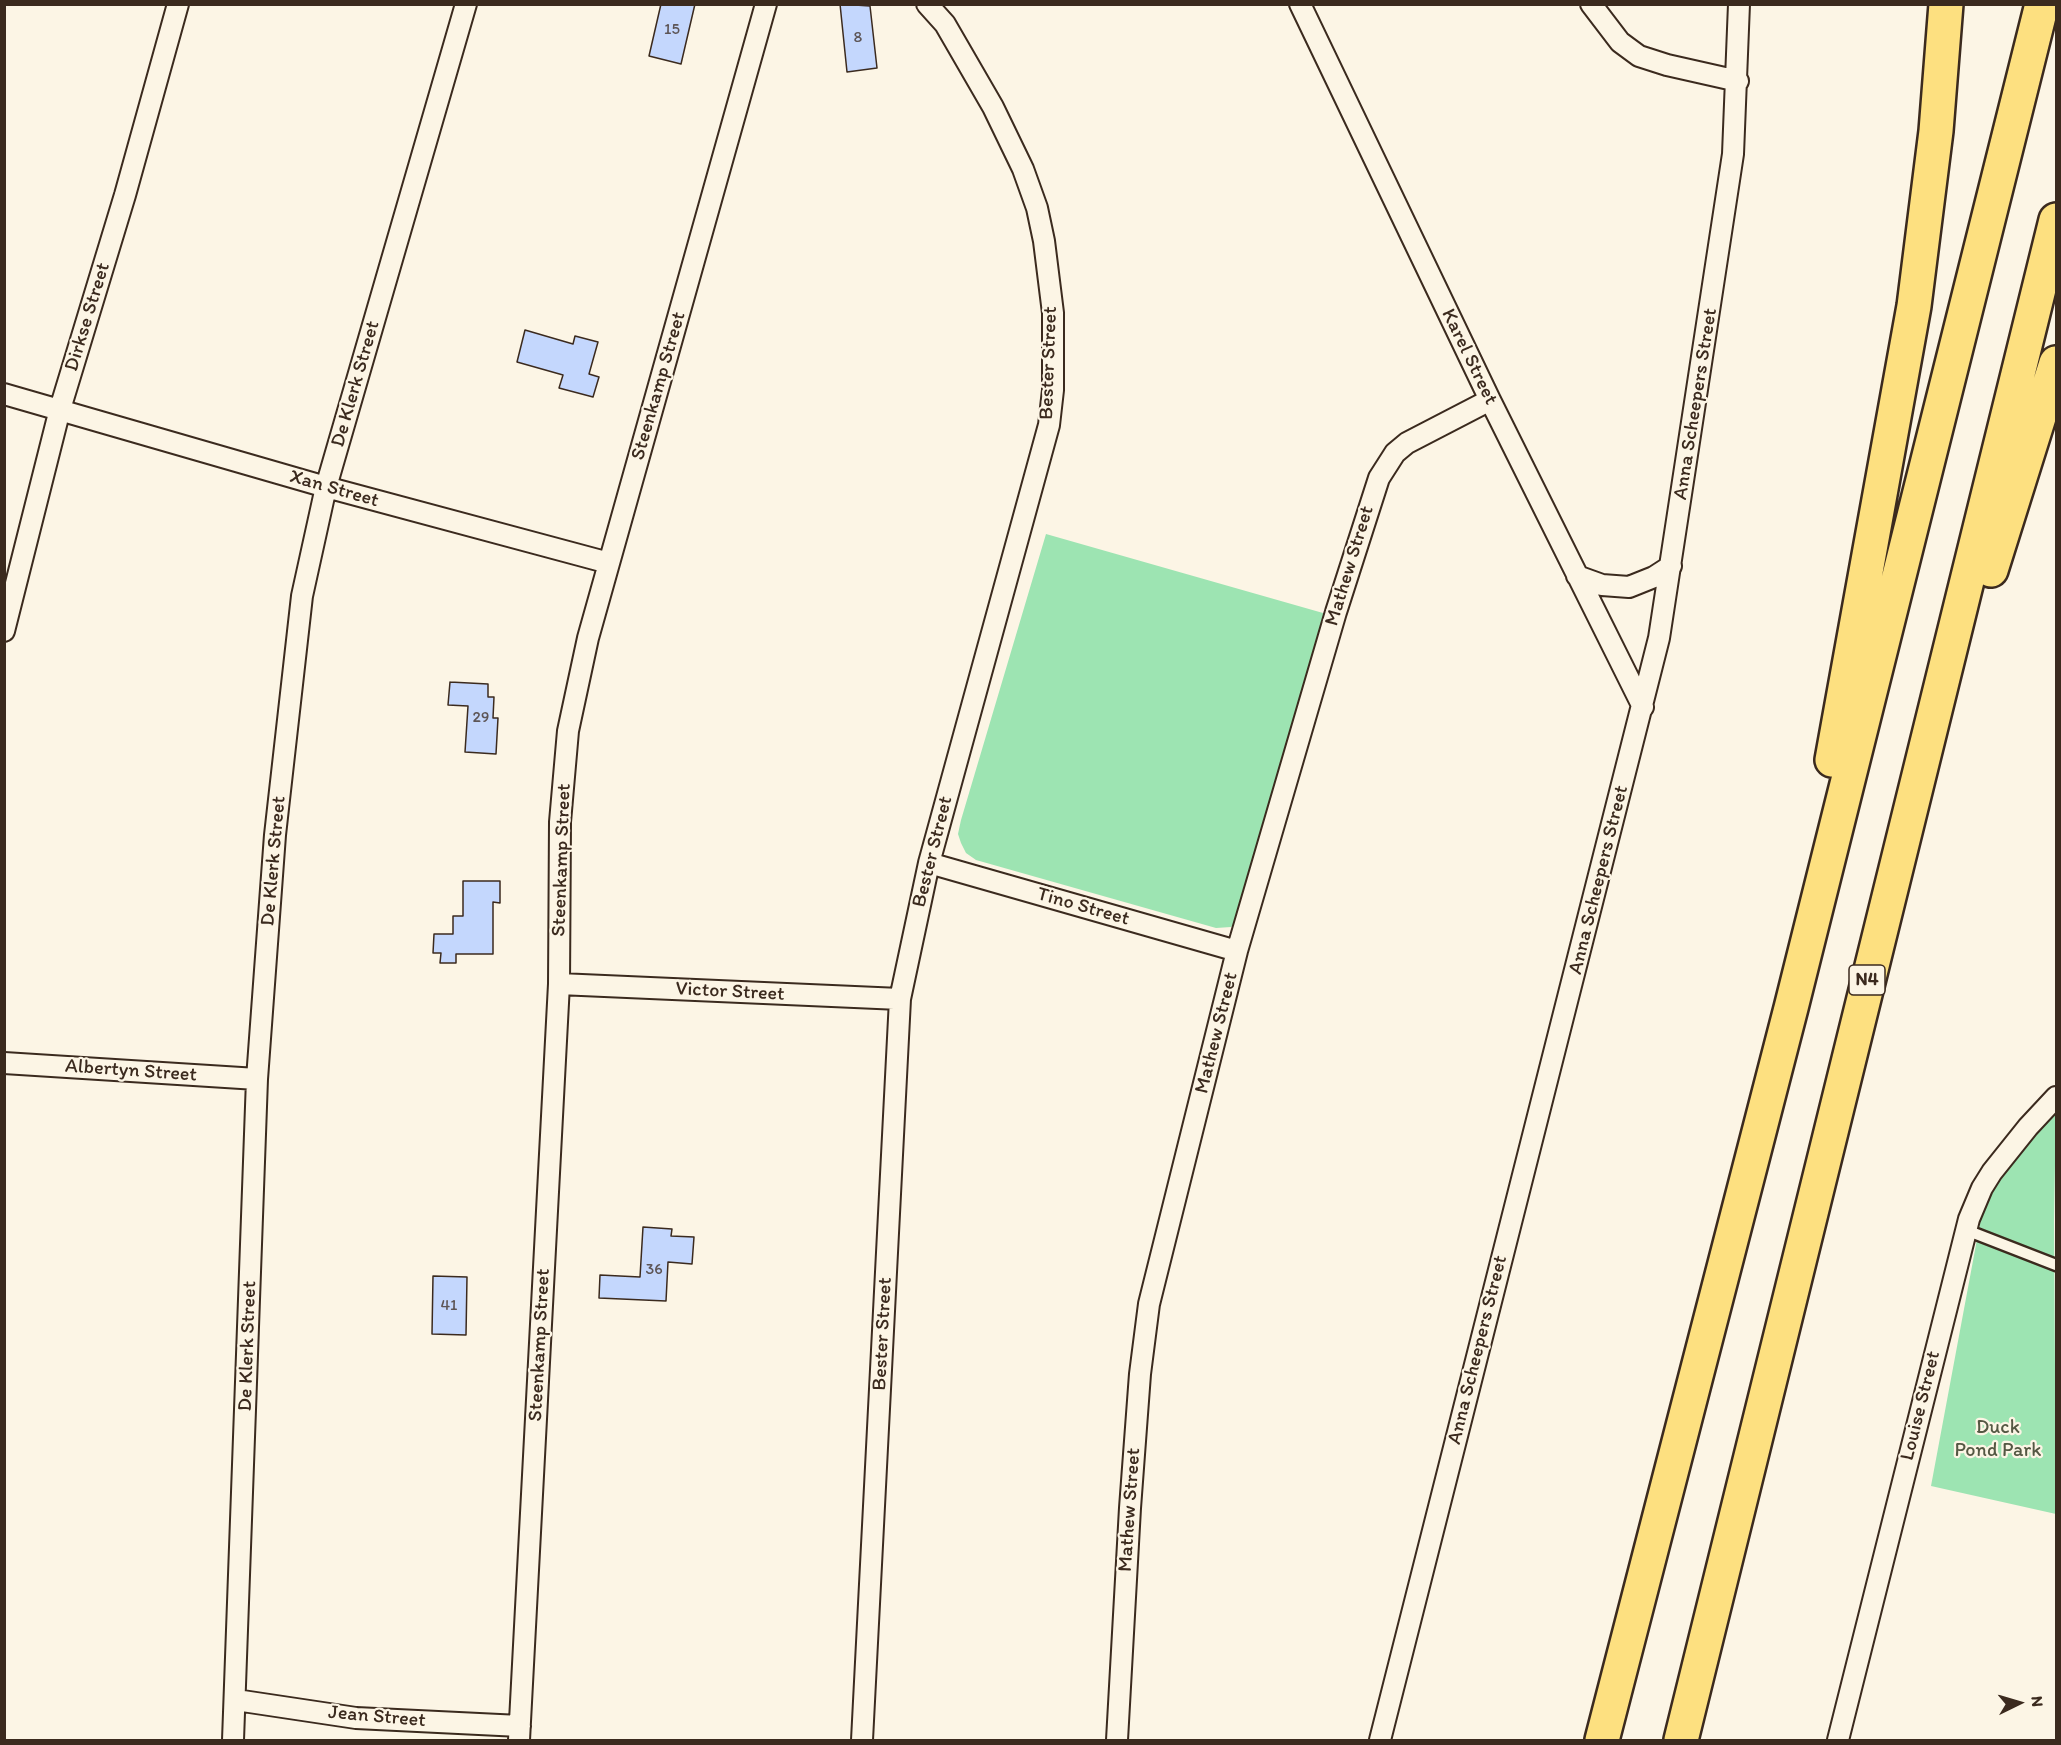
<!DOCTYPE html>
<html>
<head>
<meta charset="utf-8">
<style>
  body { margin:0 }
  #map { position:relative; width:2061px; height:1745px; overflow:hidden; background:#fcf5e5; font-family:Itim,sans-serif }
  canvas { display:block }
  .frame { position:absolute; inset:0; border:6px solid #3b2a1e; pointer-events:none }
  .north { position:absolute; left:1989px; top:1673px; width:60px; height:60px; -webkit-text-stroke:4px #fcf5e5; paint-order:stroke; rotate:85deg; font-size:16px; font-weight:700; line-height:24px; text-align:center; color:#3b2a1e }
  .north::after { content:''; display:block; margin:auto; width:21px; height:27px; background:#3b2a1e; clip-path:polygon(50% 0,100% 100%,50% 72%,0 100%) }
</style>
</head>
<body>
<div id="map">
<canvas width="2061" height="1745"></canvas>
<div class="frame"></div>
<div class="north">N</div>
</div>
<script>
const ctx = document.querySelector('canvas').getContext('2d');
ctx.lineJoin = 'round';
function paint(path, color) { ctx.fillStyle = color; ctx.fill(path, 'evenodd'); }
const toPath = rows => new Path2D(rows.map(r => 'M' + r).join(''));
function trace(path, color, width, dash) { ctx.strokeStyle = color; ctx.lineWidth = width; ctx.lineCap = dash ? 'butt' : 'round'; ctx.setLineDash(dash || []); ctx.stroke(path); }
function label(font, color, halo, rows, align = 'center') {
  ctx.font = font + ' Itim,sans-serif'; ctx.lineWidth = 4.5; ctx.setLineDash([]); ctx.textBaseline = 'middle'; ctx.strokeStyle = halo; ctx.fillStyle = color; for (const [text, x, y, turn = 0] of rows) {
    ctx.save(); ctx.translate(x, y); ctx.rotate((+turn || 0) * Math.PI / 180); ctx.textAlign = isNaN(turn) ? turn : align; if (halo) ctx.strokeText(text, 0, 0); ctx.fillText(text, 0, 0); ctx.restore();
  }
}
const green = toPath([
  [1046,534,1330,615,1239,920,1231,927,1216,928,976,860,966,853,961,843,958,834,961,820],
  [2056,1109,2054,1221,2056,1514,1931,1486,1986,1191]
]);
const building = toPath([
  [661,4,695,4,681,64,649,56,661,4],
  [840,4,870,6,877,68,847,72,840,4],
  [525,330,573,344,575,336,598,342,589,374,599,377,593,397,559,388,563,375,517,362,525,330],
  [450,682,488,684,488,697,494,697,493,718,498,718,496,754,465,752,468,706,448,705,450,682],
  [463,881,500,881,500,903,493,902,493,954,456,954,456,963,440,963,441,953,433,953,434,934,453,934,453,916,463,916,463,881],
  [643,1227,672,1229,671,1236,694,1237,692,1264,668,1262,666,1301,599,1298,600,1275,640,1277,643,1227],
  [433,1276,467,1277,466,1335,432,1334,433,1276]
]);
const service = toPath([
  [1966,1230,2056,1265]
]);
const minor = toPath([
  [1300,4,1490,400,1643,707],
  [1591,4,1620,42,1639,56,1667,65,1738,81],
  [4,394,326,487,609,563],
  [1577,576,1602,585,1629,587,1654,577,1671,566],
  [4,631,60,409,125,195,178,4],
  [929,863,1237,951],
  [559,984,900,999],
  [4,1063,257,1079],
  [236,1700,356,1718,520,1726],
  [233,1740,257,1079,275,835,302,596,326,487,466,4],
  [519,1740,559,984,560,822,568,731,588,638,766,4],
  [862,1740,900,999,929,863,1049,425,1053,390,1053,313,1044,241,1037,208,1023,169,993,107,945,24,927,4],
  [1117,1740,1130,1508,1140,1374,1149,1304,1237,951,1336,612,1379,478,1395,453,1407,443,1490,400],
  [1380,1740,1659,638,1733,154,1739,4],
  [1838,1740,1969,1219,1982,1188,1992,1172,2028,1127,2056,1097]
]);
const motorway = toPath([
  [1991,570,2056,363],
  [1832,760,1914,306,1936,131,1946,4],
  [1602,1740,1791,1008,2042,4],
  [1681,1740,2056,220]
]);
const numberNames = [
  ["15",672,30],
  ["8",858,38],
  ["29",481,718],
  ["36",654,1270],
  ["41",449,1306]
];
const shields = [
  [1867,980,36]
];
const shieldNames = [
  ["N4",1867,980]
];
const streetNames = [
  ["Dirkse Street",88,317,-73],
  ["Karel Street",1469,357,64],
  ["Bester Street",1049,363,-88],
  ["De Klerk Street",356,384,-74],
  ["Steenkamp Street",659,386,-74],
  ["Anna Scheepers Street",1696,404,-81],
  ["Xan Street",334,489,16],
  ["Mathew Street",1350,566,-73],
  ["Bester Street",933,852,-76],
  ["Steenkamp Street",562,860,-88],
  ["De Klerk Street",274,861,-85],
  ["Anna Scheepers Street",1599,880,-76],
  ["Tino Street",1083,907,16],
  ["Victor Street",730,992,3],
  ["Mathew Street",1217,1033,-76],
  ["Albertyn Street",131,1071,4],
  ["Bester Street",883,1334,-87],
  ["Steenkamp Street",540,1345,-87],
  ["De Klerk Street",248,1346,-88],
  ["Anna Scheepers Street",1478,1350,-76],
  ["Louise Street",1921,1406,-76],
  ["Mathew Street",1130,1510,-86],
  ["Jean Street",377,1717,5]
];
const parkNames = [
  ["Duck",1998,1428],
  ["Pond Park",1998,1451]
];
paint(green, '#9de4b2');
paint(building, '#c4d7fd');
trace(building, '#3b2a1e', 1.5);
trace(service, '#3b2a1e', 15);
trace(minor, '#3b2a1e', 24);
trace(motorway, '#3b2a1e', 38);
trace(service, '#fcf5e5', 10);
trace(minor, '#fcf5e5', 20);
trace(motorway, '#fde080', 33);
label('16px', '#5d5556', null, numberNames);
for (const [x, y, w] of shields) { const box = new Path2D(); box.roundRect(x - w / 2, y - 15, w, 30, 4.5); ctx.fillStyle = '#fcf5e5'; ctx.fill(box); trace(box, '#3b2a1e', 1.5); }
label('bold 18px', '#3b2a1e', null, shieldNames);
label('20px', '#3b2a1e', '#fcf5e5', streetNames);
label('20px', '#545843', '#fcf5e5', parkNames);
</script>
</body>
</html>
